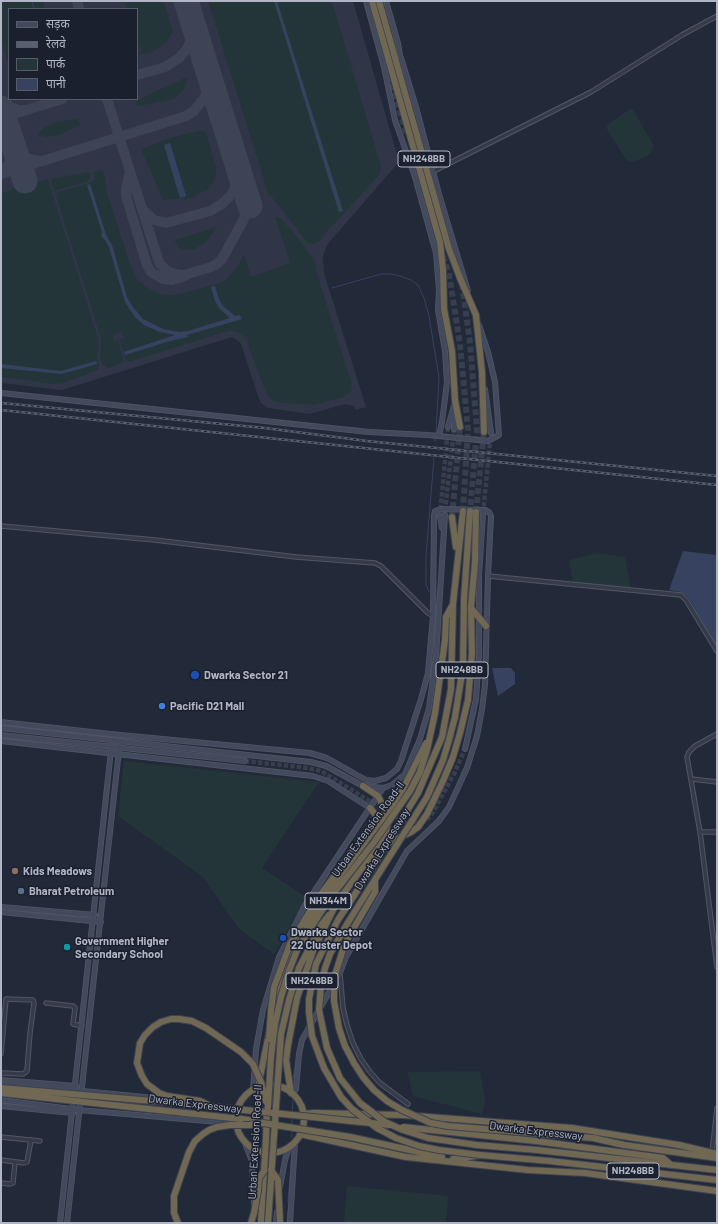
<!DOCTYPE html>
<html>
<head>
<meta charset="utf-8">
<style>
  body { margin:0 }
  #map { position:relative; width:718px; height:1224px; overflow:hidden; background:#222939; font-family:Barlow,"Noto Sans Devanagari",sans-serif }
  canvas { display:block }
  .frame { position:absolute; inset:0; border:2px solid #b1b6c6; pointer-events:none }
  .legend { position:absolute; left:8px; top:8px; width:130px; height:92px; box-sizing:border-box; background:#1b202e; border:1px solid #575c6b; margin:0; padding:5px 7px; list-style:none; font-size:12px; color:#b1b6c6 }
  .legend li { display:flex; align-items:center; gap:8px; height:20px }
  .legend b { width:20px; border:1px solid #575c6b }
</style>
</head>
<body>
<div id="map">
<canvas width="718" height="1224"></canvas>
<div class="frame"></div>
<ul class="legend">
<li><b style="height:5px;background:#444a5d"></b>सड़क</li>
<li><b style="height:5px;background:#585f71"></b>रेलवे</li>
<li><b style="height:11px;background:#24353a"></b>पार्क</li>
<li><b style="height:11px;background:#364260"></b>पानी</li>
</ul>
</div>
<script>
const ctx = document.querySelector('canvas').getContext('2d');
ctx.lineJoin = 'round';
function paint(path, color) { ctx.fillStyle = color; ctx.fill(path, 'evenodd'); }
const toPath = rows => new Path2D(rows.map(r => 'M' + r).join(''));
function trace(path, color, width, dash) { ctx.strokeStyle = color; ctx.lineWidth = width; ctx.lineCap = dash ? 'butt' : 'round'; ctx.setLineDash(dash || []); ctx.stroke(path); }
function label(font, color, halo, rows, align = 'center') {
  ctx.font = font + ' Barlow,sans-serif'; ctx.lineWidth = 3; ctx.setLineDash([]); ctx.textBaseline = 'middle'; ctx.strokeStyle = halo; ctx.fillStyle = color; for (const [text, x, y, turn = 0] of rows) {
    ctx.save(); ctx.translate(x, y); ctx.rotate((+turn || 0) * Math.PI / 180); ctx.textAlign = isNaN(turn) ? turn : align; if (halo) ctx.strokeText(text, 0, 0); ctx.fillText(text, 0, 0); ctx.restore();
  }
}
const airport = toPath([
  [1,1,353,1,399,162,332,239,327,245,323,256,324,273,366,407,356,410,354,406,345,404,310,414,268,408,261,403,258,396,241,344,237,340,232,337,62,390,1,383],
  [9,9,137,9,137,99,9,99]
]);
const green = toPath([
  [1,1,43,1,45,9,9,9,9,65,1,39],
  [125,1,164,1,173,32,165,44,153,52,137,55,137,53,141,52,137,40,137,9,127,9],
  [208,1,332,1,381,166,379,175,345,213,326,232,320,241,316,243,312,244,307,242,271,196,269,196],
  [187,77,188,78,184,90,174,99,139,106,135,105,137,101,148,95],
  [632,108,654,146,650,154,634,162,627,161,605,126],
  [78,119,80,125,60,135,47,137,37,135,44,127,56,122],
  [202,130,206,133,216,166,216,172,213,183,209,188,194,197,185,200,184,198,163,200,141,149,170,138],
  [170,143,186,196,181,198,164,145],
  [100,170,104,172,108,196,131,267,137,279,146,287,161,294,173,295,183,293,220,283,227,279,237,268,244,254,251,277,290,263,275,217,279,217,294,233,315,261,317,274,352,384,351,392,343,397,314,405,275,402,267,395,246,339,242,335,234,331,228,331,129,362,126,360,119,340,124,338,122,332,113,335,115,341,118,340,124,362,109,368,103,365,100,359,101,339,55,193,90,183,95,179,94,172],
  [90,184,106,235,112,245,127,297,132,306,143,319,163,329,179,332,188,331,231,318,220,309,215,286,219,299,223,306,230,313,242,319,187,335,187,337,170,341,125,355,124,352,176,335,155,330,144,325,135,317,125,302,109,247,105,240,101,236,102,232],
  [89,172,91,174,91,177,86,182,54,191,50,179],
  [48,179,98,338,99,346,97,358,99,366,98,370,63,383,54,384,1,377,1,368,62,374,95,361,61,371,1,364,1,193],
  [217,227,206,242,195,249,184,250,180,248,174,240],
  [597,553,625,557,631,589,573,583,569,560],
  [124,761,319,782,262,868,307,898,274,954,239,929,203,877,118,816],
  [480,1071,485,1101,482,1114,413,1096,407,1072],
  [347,1186,448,1196,446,1223,344,1223]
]);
const water = toPath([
  [274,1,277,1,343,211,339,212],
  [170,143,186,196,180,198,164,145],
  [90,184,106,235,112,245,127,297,132,306,143,319,163,329,179,332,188,331,230,318,220,309,215,301,211,287,215,286,219,299,223,306,235,316,240,315,242,319,187,335,188,337,170,341,125,355,124,352,175,335,160,332,144,325,135,317,125,302,109,247,105,240,101,236,102,232,87,185],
  [96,361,97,364,62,374,1,368,1,364,61,371],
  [683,551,717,555,717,647,688,597,681,592,669,590],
  [492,668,511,668,515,673,515,684,498,696]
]);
const stream = toPath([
  [32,1,34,9],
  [332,288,381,274,391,274,400,276,411,280,418,285,424,298,429,316,439,377,436,433],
  [435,442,435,439],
  [429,592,426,584,426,556,434,458],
  [461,773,465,766],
  [420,836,439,816],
  [354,938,404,852],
  [323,996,331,984],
  [312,1017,316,1009],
  [293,1079,299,1043],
  [292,1112,293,1101],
  [292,1117,292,1124],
  [292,1131,292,1137],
  [288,1202,292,1151],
  [287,1223,288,1210]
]);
const taxiway = toPath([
  [77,1,79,9],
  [137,75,165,67,179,58,187,49,191,40,192,23],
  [107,99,158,259,160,264,166,270,175,274,184,275,211,267,217,264,222,259,244,219,248,198],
  [1,100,8,106,18,110,24,110],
  [1,118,62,99],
  [11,141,16,150,24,158,40,161],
  [130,171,126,189,126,196,147,265,151,272,163,279,172,280,185,276],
  [1,173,6,168,11,160,13,151,11,143],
  [1,174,186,116,194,111,204,98,208,88,209,73],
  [144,211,154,220,166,223,210,211,222,204,232,194,235,187,239,169]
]);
const runway = toPath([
  [186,1,250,206],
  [1,108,25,181]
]);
const secondaryTunnel = toPath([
  [445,511,454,429],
  [483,513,491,433],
  [440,516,448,427],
  [245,761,308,768,321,771,384,810],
  [391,814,399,820,412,823,422,823,431,816,454,774,465,749]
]);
const highwayTunnel = toPath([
  [383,1,399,58],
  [372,15,407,136],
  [401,66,426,156],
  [447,230,457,261],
  [443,256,449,274,460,344,468,430,463,511],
  [462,284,470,343,477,430,470,511],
  [476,512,484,432],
  [452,517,460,427]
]);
const street = toPath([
  [432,172,591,92,682,35,717,16],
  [1,526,155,540,296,557,375,563,381,566,428,613,433,616],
  [488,576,681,595,686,600,717,651],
  [717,734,695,746,689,752,687,757,700,832,717,967],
  [692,779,717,782],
  [700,832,717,832],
  [340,974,343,1008,347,1025,353,1043,361,1059,370,1072,380,1083,408,1104],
  [46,1003,73,1006,75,1008,73,1024,82,1026],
  [1,1054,6,999,33,1000,34,1003,30,1033,27,1071,23,1074,1,1073],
  [1,1137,40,1141],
  [712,1153,717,1108],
  [1,1160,24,1163,27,1162,31,1140],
  [1,1183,10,1184,13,1183,15,1162]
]);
const secondary = toPath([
  [366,1,384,67,395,120,415,177,436,253,439,290,438,310,445,351,447,382,442,422,439,436],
  [386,1,398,43,400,56],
  [395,57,399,56,401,58,416,107,439,194,468,291],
  [485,389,491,433],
  [1,393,369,432,428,435,488,441,499,435,495,382,488,352,479,325],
  [448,427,455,402],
  [454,429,455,411],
  [440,516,442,528],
  [1,722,110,734,310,753,327,758,366,780,375,781,386,778,397,769,401,761,421,699,428,673,433,616,434,515,435,511,441,509,485,510,489,512,491,516,488,576,485,685,482,709,477,736,467,768,449,807,439,821,407,851,346,957,340,973,302,1040,299,1054,296,1089,293,1095],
  [1,728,311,762,326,766,363,786,383,788,392,785,405,774,420,739,429,708,436,656,445,515],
  [1,735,245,761],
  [1,741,313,776,328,781,370,808],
  [465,749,476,699,479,654,479,575,483,514],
  [1,907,95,915],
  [1,912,101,922],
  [1,1080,76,1086],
  [1,1083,174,1100],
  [253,1090,256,1049,263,1010,279,957,304,907,383,788],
  [1,1100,79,1110,230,1123],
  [1,1106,73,1113],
  [244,1141,252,1161,254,1203],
  [280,1187,285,1160,289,1147],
  [60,1223,112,741],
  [67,1223,120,741],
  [276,1223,277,1212],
  [290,1223,295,1143]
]);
const highway = toPath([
  [372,1,440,242,443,270,444,309,452,351,455,400,460,427],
  [379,1,449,249,460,278,476,315,482,372,484,432],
  [452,517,456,547],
  [471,608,486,626],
  [435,713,445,640,446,617,452,606],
  [442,737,451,689,453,604,463,511],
  [449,740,455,717,463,667,464,599,470,511],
  [363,786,378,796,387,814,388,822,386,832,376,849],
  [350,855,376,820,375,814,370,808],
  [299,968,321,925,329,915],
  [273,1009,284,970,292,952,306,925],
  [259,1082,269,1034],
  '236 1119a34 34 0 1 1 68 0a34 34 0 1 1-68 0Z',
  [291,1093,286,1060,288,1045,297,998,313,951,336,904,376,849,411,832,418,827,427,814,443,781,453,757,460,733,468,700,472,653,471,607,475,562,476,512],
  [303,1114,314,1113,403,1115,572,1128,679,1145,717,1154],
  [241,1119,261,1122],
  [431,1130,536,1141],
  [300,1134,406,1157,528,1170,585,1173,717,1191],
  [350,1137,442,1157],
  [593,1138,624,1145,717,1158],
  [266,1139,267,1109],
  [453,1159,458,1159,480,1155,550,1161],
  [174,1204,174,1213,178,1223],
  [261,1223,264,1171]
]);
const rail = toPath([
  [1,403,265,428,367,441,717,476],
  [1,410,717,485]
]);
const highwayBridge = toPath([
  [442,737,418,793,374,865,338,920,316,964,309,999,309,1012,312,1036,324,1068,341,1097,352,1109,377,1128,396,1138,419,1146,439,1150,480,1155],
  [449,740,443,760,427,797,347,924,330,954,325,968,321,985,319,1010,327,1048,340,1078,360,1103,385,1122,403,1130,428,1138,477,1145,537,1150,717,1170],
  [375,880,375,892,345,943,336,972,334,985,334,1001,339,1028,345,1046,354,1063,363,1077,374,1090,387,1101,402,1110,431,1123,448,1126,593,1138],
  [306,925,330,889,391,807,404,787,426,743],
  [269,1039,271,1011,274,987,290,944,318,898,350,855],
  [1,1088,176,1103,390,1125],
  [1,1093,241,1119],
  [208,1105,200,1101,167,1096,159,1093,147,1084,142,1076,137,1063,140,1043,145,1035,153,1027,161,1022,171,1019,179,1019,192,1021,206,1028,241,1052,253,1064,261,1082,266,1102],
  [268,1107,271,1056,275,1024,281,997,290,968,298,948,321,912,334,893,375,841,410,791,420,772,427,750,435,713],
  [403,1127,431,1130],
  [536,1141,663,1158,671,1165],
  [550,1161,717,1180],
  [271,1170,278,1180,280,1223],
  [174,1204,174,1196,189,1152,195,1141,203,1134,209,1130,217,1127,230,1125,249,1125,263,1123,350,1137],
  [251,1223,254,1213,258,1191,259,1178,264,1171,266,1139],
  [268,1223,281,1034,289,1000,299,968]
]);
const markers = [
  [195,675,5,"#1a4fb4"],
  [162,706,4,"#3f7fe0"],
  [15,871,4,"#8d6e63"],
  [21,891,4,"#5c6f8a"],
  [283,938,4,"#1a4fb4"],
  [67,947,4,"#0f9aa8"]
];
const shields = [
  [424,159,52],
  [462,670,52],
  [328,901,46],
  [312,981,52],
  [633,1171,52]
];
const shieldNames = [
  ["NH248BB",424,159],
  ["NH248BB",462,670],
  ["NH344M",328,901],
  ["NH248BB",312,981],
  ["NH248BB",633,1171]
];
const poiNames = [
  ["Dwarka Sector 21",204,675],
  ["Pacific D21 Mall",170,706],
  ["Kids Meadows",23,871],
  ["Bharat Petroleum",29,891],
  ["Dwarka Sector",291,932],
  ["22 Cluster Depot",291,945],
  ["Government Higher",75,941],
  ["Secondary School",75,954]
];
const streetNames = [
  ["Urban Extension Road-II",368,829,-54],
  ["Dwarka Expressway",382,849,-58],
  ["Dwarka Expressway",195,1104,7],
  ["Dwarka Expressway",536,1131,7],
  ["Urban Extension Road-II",255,1142,-87]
];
paint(airport, '#303647');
paint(green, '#24353a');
paint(water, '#364260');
trace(stream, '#364260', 1);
trace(taxiway, '#3d4455', 10);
trace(runway, '#3d4455', 25);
trace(secondaryTunnel, '#373e4e', 4.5, [4.5, 2]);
trace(highwayTunnel, '#373e4e', 6, [6, 3]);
trace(street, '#515664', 5.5);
trace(secondary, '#515664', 6);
trace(highway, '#3e4351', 8);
trace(street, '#363b4a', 3.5);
trace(secondary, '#444a5d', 4.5);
trace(highway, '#706853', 6);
trace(rail, '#585f71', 2.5);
trace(rail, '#1b202e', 1, [3]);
trace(highwayBridge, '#3e4351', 8, []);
trace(highwayBridge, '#706853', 6);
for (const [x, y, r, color] of markers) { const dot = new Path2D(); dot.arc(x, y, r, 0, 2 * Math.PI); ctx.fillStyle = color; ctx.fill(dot); trace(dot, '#1b202e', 1.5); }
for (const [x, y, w] of shields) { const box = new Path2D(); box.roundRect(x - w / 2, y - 8, w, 16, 3); ctx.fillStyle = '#1b202e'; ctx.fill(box); trace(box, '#b1b6c6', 1); }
label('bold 10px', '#b1b6c6', null, shieldNames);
label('bold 11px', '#b1b6c6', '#1b202e', poiNames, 'left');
label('11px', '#b1b6c6', '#1b202e', streetNames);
</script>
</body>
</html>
